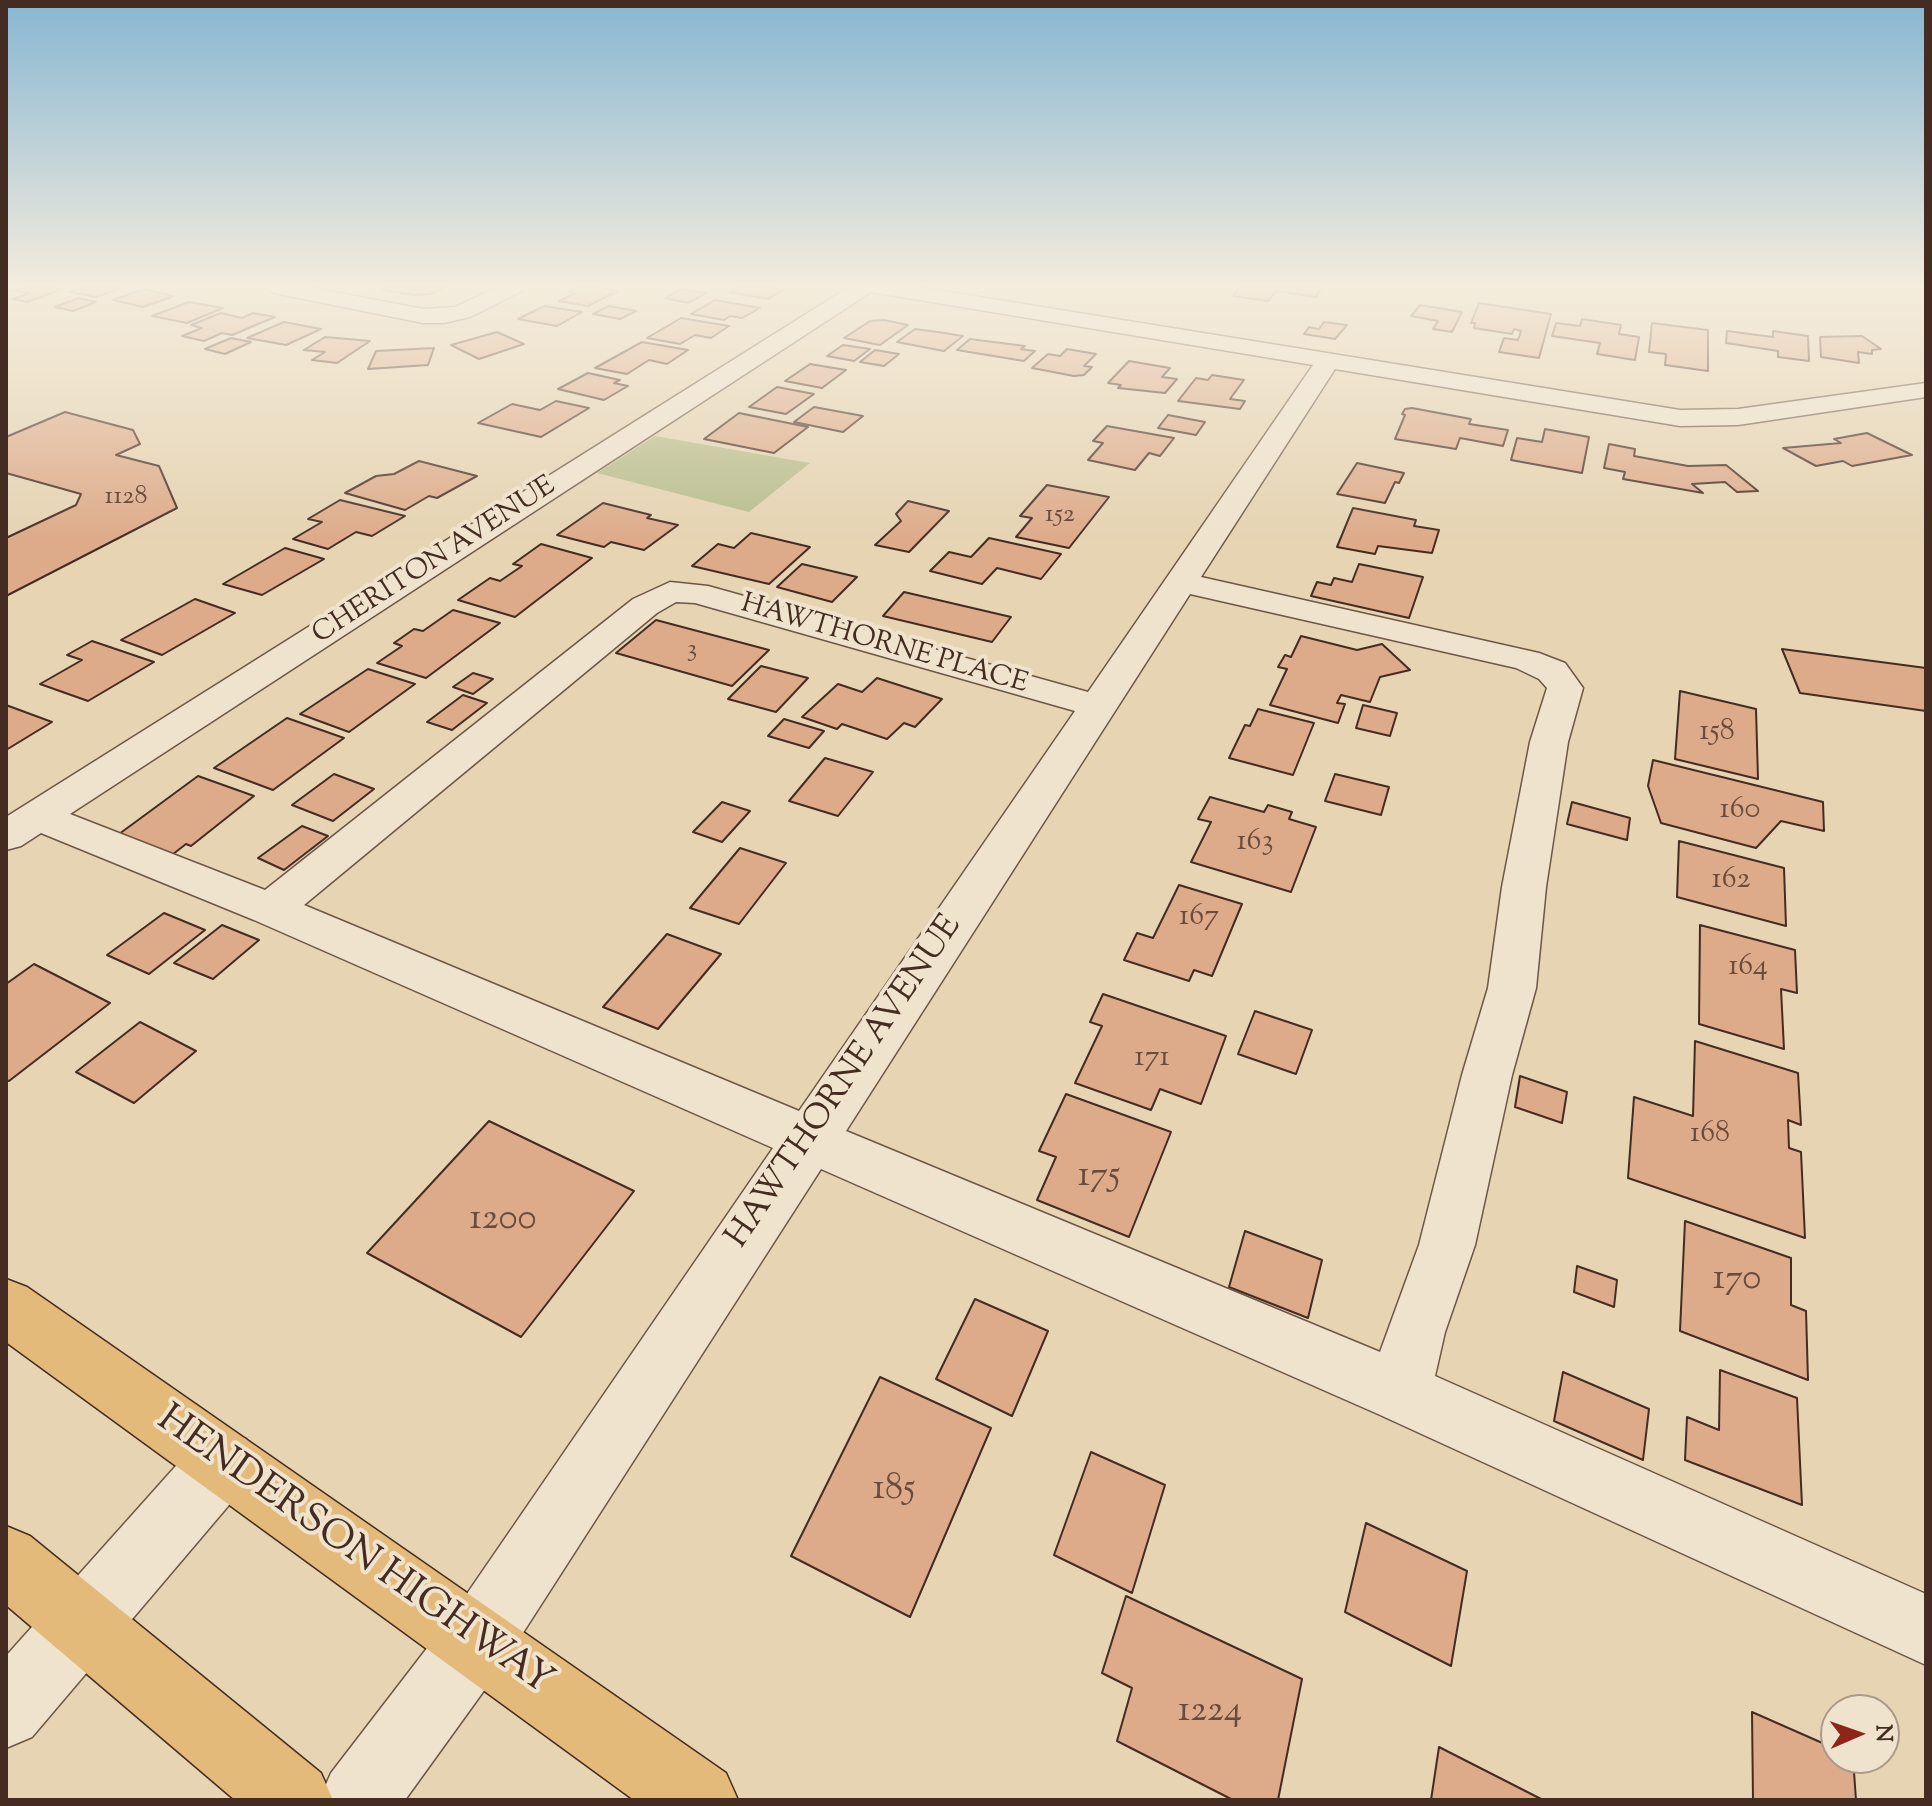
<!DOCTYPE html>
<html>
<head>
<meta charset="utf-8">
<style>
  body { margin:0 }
  #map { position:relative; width:1932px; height:1806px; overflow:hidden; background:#e6d4b3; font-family:"Sorts Mill Goudy",serif }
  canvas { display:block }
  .frame { position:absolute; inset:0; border:8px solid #452c22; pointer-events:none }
  .north { position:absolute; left:1820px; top:1694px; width:80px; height:80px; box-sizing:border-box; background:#efe3ce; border:2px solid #ab9a89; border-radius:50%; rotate:88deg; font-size:22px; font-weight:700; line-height:32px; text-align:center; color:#452c22 }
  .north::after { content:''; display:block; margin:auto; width:28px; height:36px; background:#8f2418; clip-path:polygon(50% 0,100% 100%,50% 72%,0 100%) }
</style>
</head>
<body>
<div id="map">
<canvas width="1932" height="1806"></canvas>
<div class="frame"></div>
<div class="north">N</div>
</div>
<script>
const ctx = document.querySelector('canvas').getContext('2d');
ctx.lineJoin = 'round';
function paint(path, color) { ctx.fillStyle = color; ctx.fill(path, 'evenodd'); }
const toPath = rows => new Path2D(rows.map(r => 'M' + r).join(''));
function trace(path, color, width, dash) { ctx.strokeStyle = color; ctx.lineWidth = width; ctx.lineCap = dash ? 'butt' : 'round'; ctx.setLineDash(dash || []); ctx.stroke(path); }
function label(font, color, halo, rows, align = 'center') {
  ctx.font = font + ' "Sorts Mill Goudy",serif'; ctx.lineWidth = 8; ctx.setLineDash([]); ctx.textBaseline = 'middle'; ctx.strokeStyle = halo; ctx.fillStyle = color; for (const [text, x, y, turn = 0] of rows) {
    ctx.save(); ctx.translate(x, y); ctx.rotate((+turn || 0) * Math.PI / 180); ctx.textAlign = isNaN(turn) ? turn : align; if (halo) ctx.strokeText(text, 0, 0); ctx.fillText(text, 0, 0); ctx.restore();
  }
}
const green = toPath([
  [655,436,810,463,749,512,597,473]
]);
const building = toPath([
  [56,287,62,289,27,302,13,299,30,293,6,289,56,287],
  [84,287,123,287,96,297,70,292,84,287],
  [387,287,445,287,431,294,416,295,381,290,387,287],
  [578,287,597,287,618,291,588,306,559,301,575,293,568,292,578,287],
  [738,287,780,287,777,289,783,290,768,299,729,292,738,287],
  [1240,287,1322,287,1316,297,1276,291,1268,301,1233,296,1240,287],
  [144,289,174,296,143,307,113,300,144,289],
  [682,289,706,293,689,303,665,298,682,289],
  [79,298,96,302,73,311,55,307,79,298],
  [715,300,760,308,742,318,730,316,724,320,691,314,715,300],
  [189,302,223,308,187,323,152,316,189,302],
  [1479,303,1551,314,1539,358,1499,352,1504,338,1518,340,1521,331,1514,329,1512,334,1474,328,1475,323,1471,323,1479,303],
  [1420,305,1462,312,1452,332,1433,329,1438,321,1411,316,1420,305],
  [544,306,582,312,557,326,518,319,544,306],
  [609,306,636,311,620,319,593,314,609,306],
  [221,313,242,318,253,313,275,317,232,335,222,333,204,341,182,336,202,328,191,325,221,313],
  [681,318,729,326,711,338,695,335,680,344,647,338,681,318],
  [1582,319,1621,325,1619,334,1639,337,1635,360,1597,354,1600,343,1552,336,1556,323,1580,326,1582,319],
  [884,320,908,325,880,345,844,338,870,321,884,320],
  [284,322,321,329,286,345,247,338,284,322],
  [1324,322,1347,325,1335,339,1304,334,1309,327,1319,329,1324,322],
  [1652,323,1708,330,1708,371,1665,365,1666,354,1649,352,1652,323],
  [915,329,938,332,963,336,944,351,897,342,915,329],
  [1727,331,1773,337,1773,331,1808,336,1809,361,1778,357,1778,351,1726,343,1727,331],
  [497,332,524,344,479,359,451,345,497,332],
  [1862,336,1881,349,1872,350,1872,354,1858,352,1859,363,1821,357,1820,337,1862,336],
  [325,337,370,341,337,363,312,360,325,352,304,350,325,337],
  [231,338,251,342,225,354,205,349,231,338],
  [970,339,1025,346,1021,349,1035,351,1024,361,957,350,970,339],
  [642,342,688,350,667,364,649,360,627,374,595,368,642,342],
  [843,345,870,349,854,361,827,356,843,345],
  [434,348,428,365,368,369,376,351,434,348],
  [1067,349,1096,354,1084,366,1092,367,1084,375,1074,376,1032,368,1048,354,1060,356,1067,349],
  [875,350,899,354,884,366,860,362,875,350],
  [1129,361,1170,368,1162,377,1177,379,1165,393,1118,388,1121,385,1108,383,1129,361],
  [810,364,846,370,822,388,785,381,810,364],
  [588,373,620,380,614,383,628,386,604,400,558,389,588,373],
  [1212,375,1244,380,1230,399,1245,401,1240,409,1178,401,1196,378,1208,380,1212,375],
  [777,387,814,394,786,414,749,407,777,387],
  [556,401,589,408,541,437,478,423,512,404,540,410,556,401],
  [814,407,863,416,843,432,794,422,814,407],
  [1412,408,1471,419,1469,424,1508,430,1503,446,1460,438,1456,449,1395,439,1405,415,1402,414,1405,409,1412,408],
  [65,412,133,430,140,444,116,455,159,466,177,508,6,596,6,538,76,505,81,494,6,473,6,437,65,412],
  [739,413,808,427,774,453,704,439,739,413],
  [1168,415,1205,422,1196,435,1158,428,1168,415],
  [1107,426,1174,438,1160,456,1149,453,1135,470,1088,460,1103,443,1093,441,1107,426],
  [1545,429,1589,437,1582,473,1511,460,1517,438,1542,442,1545,429],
  [1867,433,1912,455,1852,466,1843,461,1816,466,1783,448,1841,443,1834,439,1867,433],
  [1609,444,1635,449,1634,456,1688,466,1726,465,1758,491,1737,492,1725,482,1692,484,1703,493,1623,479,1625,472,1604,468,1609,444],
  [419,461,477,476,437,498,429,496,405,510,345,493,376,476,394,474,419,461],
  [1357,463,1404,473,1399,483,1395,482,1385,503,1337,494,1357,463],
  [1047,485,1109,497,1069,548,1016,537,1032,518,1020,516,1047,485],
  [340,500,405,516,372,536,356,532,328,549,293,539,322,522,308,519,340,500],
  [908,501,949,511,909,552,875,545,901,521,896,514,908,501],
  [603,503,651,515,647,518,678,525,644,550,611,542,604,547,557,535,603,503],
  [1353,508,1416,520,1414,526,1439,530,1432,553,1378,546,1375,554,1337,547,1353,508],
  [751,533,810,547,769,584,692,566,718,544,734,548,751,533],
  [989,538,1061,554,1041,579,997,568,982,584,930,571,949,552,971,557,989,538],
  [541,544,592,558,515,617,458,600,490,578,500,581,522,566,513,564,541,544],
  [285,548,324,559,262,595,223,584,285,548],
  [802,564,857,577,832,602,777,587,802,564],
  [1359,564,1423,577,1409,618,1311,596,1317,582,1331,585,1334,578,1352,582,1359,564],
  [904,592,1011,617,992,642,883,616,904,592],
  [195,599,235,613,162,655,121,640,195,599],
  [453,610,500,623,426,678,377,663,402,646,394,643,414,629,423,631,453,610],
  [656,620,769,650,732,686,616,653,656,620],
  [1301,636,1357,650,1382,644,1410,670,1380,677,1370,702,1341,695,1337,703,1345,704,1338,723,1270,705,1287,669,1278,667,1285,655,1291,657,1301,636],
  [92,641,154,662,88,701,40,684,82,660,67,655,92,641],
  [1782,649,1926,668,1926,711,1800,693,1782,649],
  [761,666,808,678,776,712,728,699,761,666],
  [368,669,415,684,349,732,300,714,368,669],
  [473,673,493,679,473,694,453,687,473,673],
  [877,678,942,699,915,727,904,723,887,739,842,724,837,729,802,717,838,684,862,692,877,678],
  [1680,691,1756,709,1758,779,1675,759,1680,691],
  [463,695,487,703,452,730,427,722,463,695],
  [6,705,52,722,6,750,6,705],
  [1363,705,1397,713,1390,736,1356,728,1363,705],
  [1258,709,1314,723,1293,775,1229,758,1245,725,1250,726,1258,709],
  [287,718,344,738,273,790,214,768,287,718],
  [784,719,824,731,809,748,768,736,784,719],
  [825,758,873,772,838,816,789,801,825,758],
  [1653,760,1823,802,1824,831,1781,821,1756,848,1661,823,1648,786,1653,760],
  [334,774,374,789,333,821,292,805,334,774],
  [1335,774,1389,787,1381,815,1325,801,1335,774],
  [198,776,254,796,191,846,186,844,168,858,115,837,198,776],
  [1210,797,1264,812,1268,805,1292,812,1289,819,1316,827,1291,892,1191,862,1211,822,1198,819,1210,797],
  [722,802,750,811,722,842,693,832,722,802],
  [1572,802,1630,818,1627,840,1567,824,1572,802],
  [302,826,328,836,284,870,258,858,302,826],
  [1679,841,1784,868,1786,926,1677,897,1679,841],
  [740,848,786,863,739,924,690,908,740,848],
  [1179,885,1242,904,1212,976,1194,970,1189,981,1124,960,1137,933,1153,938,1179,885],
  [164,913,205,930,149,974,107,955,164,913],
  [222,925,259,940,213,979,174,963,222,925],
  [1700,925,1795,950,1797,993,1781,989,1784,1049,1699,1024,1700,925],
  [667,934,721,954,658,1029,603,1007,667,934],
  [34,964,110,1003,9,1081,6,1080,6,984,34,964],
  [1103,994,1226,1036,1201,1104,1160,1089,1151,1110,1075,1083,1102,1026,1090,1022,1103,994],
  [1255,1011,1312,1030,1296,1074,1238,1054,1255,1011],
  [140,1022,196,1051,134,1103,76,1072,140,1022],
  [1695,1041,1798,1073,1801,1125,1788,1120,1789,1148,1801,1152,1805,1238,1628,1178,1634,1097,1693,1116,1695,1041],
  [1520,1076,1567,1092,1562,1123,1515,1107,1520,1076],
  [1066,1094,1171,1132,1129,1237,1037,1200,1056,1157,1039,1151,1066,1094],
  [489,1121,634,1191,521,1337,367,1253,489,1121],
  [1685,1221,1791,1258,1791,1305,1806,1311,1808,1380,1680,1331,1685,1221],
  [1245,1231,1322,1260,1308,1318,1229,1287,1245,1231],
  [1577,1266,1617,1280,1614,1307,1574,1292,1577,1266],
  [975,1299,1048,1331,1012,1416,936,1379,975,1299],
  [1720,1370,1797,1398,1802,1505,1685,1460,1687,1417,1719,1430,1720,1370],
  [1563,1372,1649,1409,1643,1460,1554,1421,1563,1372],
  [880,1377,991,1428,910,1617,791,1556,880,1377],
  [1091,1452,1165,1485,1132,1593,1054,1555,1091,1452],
  [1366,1523,1467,1571,1451,1666,1345,1612,1366,1523],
  [1126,1596,1302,1679,1278,1800,1233,1800,1117,1741,1132,1688,1102,1673,1126,1596],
  [1752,1712,1836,1749,1836,1758,1853,1758,1856,1800,1753,1800,1752,1712],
  [1439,1747,1543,1800,1431,1800,1439,1747]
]);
const minor = toPath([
  [264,287,308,287,423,309,455,307,498,287,525,287,522,291,470,317,444,323,423,323,274,293,264,287],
  [849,287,918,287,1680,410,1738,409,1926,383,1926,397,1738,425,1680,426,1335,369,1201,577,1539,653,1565,663,1583,688,1568,742,1546,887,1536,988,1512,1075,1475,1245,1445,1332,1435,1376,1926,1594,1926,1665,1378,1414,821,1169,501,1667,405,1800,319,1800,331,1773,451,1617,773,1148,254,920,41,833,21,846,6,850,6,817,849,287],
  [871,292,1313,365,1088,692,708,586,670,582,633,599,265,890,70,814,871,292],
  [1190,594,1516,668,1539,679,1547,688,1530,742,1502,887,1488,988,1462,1075,1419,1245,1380,1352,846,1131,1190,594],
  [676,602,695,603,1075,711,799,1111,304,905,657,613,676,602],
  [223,1430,246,1439,255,1462,246,1485,32,1737,6,1748,6,1656,200,1439,223,1430]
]);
const major = toPath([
  [6,1279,27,1287,726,1773,738,1800,634,1800,6,1342,6,1279],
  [6,1526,30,1536,321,1773,333,1800,235,1800,6,1605,6,1526]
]);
const farNumbernames = [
  ["1128",126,499],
  ["152",1060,517],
  ["3",692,652]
];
const farStreetnames = [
  ["CHERITON AVENUE",435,562,-33],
  ["HAWTHORNE PLACE",884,646,16]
];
const numberNames = [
  ["158",1717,734],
  ["160",1740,812],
  ["163",1255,844],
  ["162",1731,882],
  ["167",1199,919],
  ["164",1748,969],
  ["171",1152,1060],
  ["168",1710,1136]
];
const streetNames = [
  ["HAWTHORNE AVENUE",846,1083,-56]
];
const nearNumbernames = [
  ["175",1099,1179],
  ["1200",503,1222],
  ["170",1737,1282],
  ["185",894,1492],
  ["1224",1210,1714]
];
const nearStreetnames = [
  ["HENDERSON HIGHWAY",353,1553,35]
];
paint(green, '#b7bc8b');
paint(building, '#ddab8a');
trace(building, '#452c22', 2);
trace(minor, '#6d5646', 3);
trace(major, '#452c22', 3);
paint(minor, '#efe3ce');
paint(major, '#e3ba7a');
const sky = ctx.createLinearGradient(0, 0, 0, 540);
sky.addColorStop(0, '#87b6d2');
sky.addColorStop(0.53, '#f4ecdd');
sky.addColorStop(1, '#f4ecdd00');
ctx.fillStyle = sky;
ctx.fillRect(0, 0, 1932, 540);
label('26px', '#6b4c3c', null, farNumbernames);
label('28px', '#452c22', '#efe3ce', farStreetnames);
label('30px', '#6b4c3c', null, numberNames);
label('34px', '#452c22', '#efe3ce', streetNames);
label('36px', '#6b4c3c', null, nearNumbernames);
label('40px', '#452c22', '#efe3ce', nearStreetnames);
</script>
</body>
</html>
